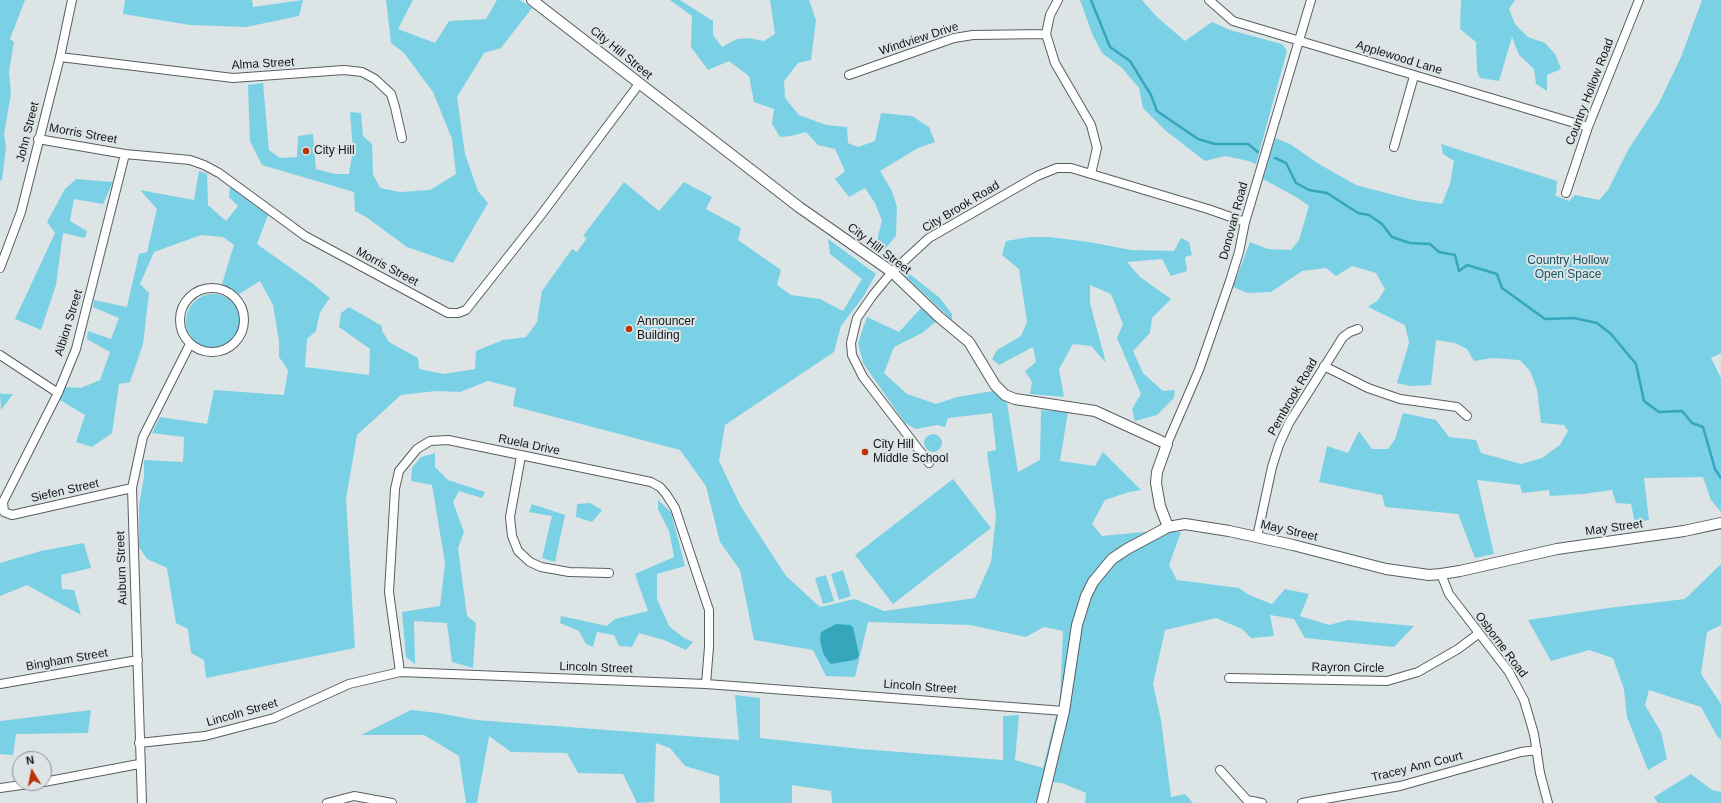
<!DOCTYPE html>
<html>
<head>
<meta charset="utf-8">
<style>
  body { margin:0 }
  #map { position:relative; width:1721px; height:803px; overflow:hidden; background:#dce4e5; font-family:Helvetica,sans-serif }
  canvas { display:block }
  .north { position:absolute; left:12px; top:751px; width:40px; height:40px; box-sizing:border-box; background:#dce4e5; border:1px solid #8c9293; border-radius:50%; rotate:350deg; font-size:11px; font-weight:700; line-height:16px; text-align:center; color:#141617 }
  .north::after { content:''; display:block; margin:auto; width:14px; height:18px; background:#bb3208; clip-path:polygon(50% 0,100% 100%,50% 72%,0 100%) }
</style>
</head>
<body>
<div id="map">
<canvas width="1721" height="803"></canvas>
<div class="north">N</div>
</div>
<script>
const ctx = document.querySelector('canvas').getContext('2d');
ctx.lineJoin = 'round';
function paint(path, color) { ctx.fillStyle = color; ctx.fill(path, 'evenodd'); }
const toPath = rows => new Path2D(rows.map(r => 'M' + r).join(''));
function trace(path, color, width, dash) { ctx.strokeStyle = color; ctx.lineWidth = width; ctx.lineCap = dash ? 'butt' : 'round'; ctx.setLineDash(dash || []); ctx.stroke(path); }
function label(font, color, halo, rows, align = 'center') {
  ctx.font = font + ' Helvetica,sans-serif'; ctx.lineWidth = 4; ctx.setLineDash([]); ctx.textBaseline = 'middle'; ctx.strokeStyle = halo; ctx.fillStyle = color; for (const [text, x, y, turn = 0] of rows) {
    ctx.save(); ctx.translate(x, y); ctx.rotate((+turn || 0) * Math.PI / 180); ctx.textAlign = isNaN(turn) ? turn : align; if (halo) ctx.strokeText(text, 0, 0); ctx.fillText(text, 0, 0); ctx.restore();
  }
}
const green = toPath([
  [0,0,25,0,10,39,14,42,9,72,11,94,4,134,6,147,2,180,0,181],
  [125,0,252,0,253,7,303,0,299,16,246,27,190,25,123,14],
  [386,0,413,0,398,29,435,43,449,21,486,19,497,0,520,0,532,8,501,48,484,53,457,97,465,154,478,191,488,203,453,263,407,247,366,217,355,211,354,192,262,165,250,141,248,85,263,83,269,150,280,158,297,157,298,136,313,134,316,169,335,174,349,174,353,149,350,112,361,113,363,136,372,144,373,174,380,188,400,192,430,190,456,174,452,139,433,92,404,53,391,43],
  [670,0,680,0,713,21,713,35,722,47,737,39,748,38,764,41,775,34,770,0,809,0,816,20,811,60,798,63,784,81,785,98,799,115,826,125,847,127,848,143,858,147,875,141,881,113,912,116,929,127,935,142,918,148,880,171,892,191,897,207,896,236,884,250,877,248,878,236,882,221,875,203,865,188,849,197,835,179,845,171,835,149,818,145,806,132,791,136,780,137,772,124,774,109,754,102,749,76,729,61,708,70,691,47,692,16],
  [1080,0,1142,0,1157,17,1185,41,1212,22,1230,30,1282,44,1287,51,1256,164,1249,161,1225,156,1205,161,1166,131,1143,108,1139,88,1122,68,1102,53,1093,36],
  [1461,0,1515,0,1509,9,1515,24,1528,37,1545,43,1555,54,1561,69,1547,75,1547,91,1536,84,1534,69,1519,55,1512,37,1499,81,1480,78,1477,71,1476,42,1460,29],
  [1702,0,1721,0,1721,353,1711,358,1721,378,1721,512,1711,500,1703,477,1644,478,1649,520,1635,523,1631,504,1616,503,1612,490,1583,494,1550,496,1549,490,1522,493,1520,485,1477,480,1494,554,1475,558,1458,514,1385,507,1382,495,1319,482,1327,446,1348,453,1359,431,1372,449,1388,449,1395,439,1403,413,1436,420,1449,437,1476,440,1481,453,1521,464,1542,458,1560,445,1568,431,1564,425,1541,423,1537,389,1530,371,1520,360,1492,358,1474,361,1467,349,1455,343,1436,340,1431,385,1410,386,1397,383,1409,343,1405,325,1368,307,1378,300,1385,289,1376,273,1352,266,1336,276,1326,268,1302,271,1271,292,1248,293,1233,287,1250,242,1268,249,1291,250,1299,240,1309,206,1296,197,1263,179,1275,138,1290,144,1319,164,1356,185,1413,200,1442,204,1450,184,1454,161,1443,154,1441,144,1557,181,1556,194,1554,195,1569,201,1575,195,1599,200,1608,190,1628,150,1659,103,1681,57],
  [199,171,207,174,208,205,226,221,238,206,229,197,230,187,268,215,257,244,312,283,330,298,320,312,316,331,307,339,305,367,369,375,370,349,339,327,341,313,349,307,382,326,382,331,389,342,418,358,419,369,444,374,475,369,476,351,503,340,526,337,537,322,542,291,572,249,577,252,587,238,583,236,624,182,659,211,684,182,712,197,706,209,741,228,738,240,781,270,777,285,791,295,820,299,843,311,862,279,830,254,828,239,876,274,863,297,841,326,834,352,725,425,719,461,740,505,786,576,820,607,855,599,884,611,975,598,991,562,996,516,987,452,996,450,992,413,948,418,945,427,937,425,916,429,905,423,863,363,858,343,867,317,899,332,921,308,937,321,922,333,894,347,884,373,907,394,936,404,957,397,993,391,1007,403,1018,472,1040,460,1041,410,1068,412,1060,461,1095,466,1103,452,1141,490,1129,492,1105,500,1092,524,1102,536,1144,532,1181,532,1169,565,1177,580,1239,588,1249,595,1272,604,1285,589,1309,594,1300,616,1329,625,1348,620,1414,626,1394,647,1305,638,1294,619,1270,615,1274,636,1251,638,1242,629,1216,618,1165,630,1153,684,1161,720,1171,797,1185,794,1193,803,1085,803,1086,793,1062,783,1042,781,1036,803,832,803,831,791,792,785,792,803,720,803,719,776,685,766,670,748,656,743,654,802,637,803,623,774,578,773,567,753,511,752,489,736,477,803,466,803,459,756,424,735,361,735,411,710,438,713,476,720,739,740,735,695,760,698,760,738,861,749,1003,760,1003,716,1019,715,1015,760,1043,768,1060,700,1063,631,1044,627,1026,637,970,625,868,622,855,677,826,676,813,650,754,640,740,570,720,542,706,486,680,450,513,406,516,388,488,381,460,392,436,391,401,395,357,435,346,499,355,648,206,678,204,660,191,653,188,629,176,623,167,568,147,559,139,547,139,505,144,477,144,460,183,462,184,437,152,433,160,417,207,424,214,390,284,395,288,370,279,357,279,341,273,305,260,281,239,294,222,284,234,245,223,237,201,235,154,252,140,284,149,293,143,344,130,382,119,384,112,433,92,447,76,442,85,415,60,400,65,387,81,388,100,380,110,352,87,339,88,331,111,339,119,318,93,307,94,300,127,307,139,254,147,252,157,209,140,190,194,200],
  [76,179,113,182,103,204,74,199,70,221,87,231,85,238,63,233,56,285,41,330,15,319,55,233,47,222,65,189],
  [1030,237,1049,237,1089,242,1131,250,1174,251,1181,238,1189,242,1192,255,1185,257,1187,271,1171,276,1162,259,1127,262,1140,277,1171,299,1152,318,1150,333,1133,351,1143,373,1163,391,1175,390,1174,398,1157,415,1135,421,1132,409,1141,394,1117,338,1123,324,1111,294,1090,285,1090,303,1106,363,1091,346,1073,344,1059,369,1064,397,1030,394,1032,382,1025,371,1036,362,1033,347,999,365,992,359,997,350,1021,336,1027,322,1019,269,1002,255,1006,241],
  [907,272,940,298,952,314,952,320,903,274],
  '186 321a27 27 0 1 1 54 0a27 27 0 1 1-54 0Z',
  [0,393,3,394,13,394,1,410],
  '924 443a9 9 0 1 1 18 0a9 9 0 1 1-18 0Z',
  [435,453,435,467,448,480,485,492,482,498,459,491,453,502,464,532,458,548,467,616,476,623,473,668,452,662,447,623,414,621,415,664,406,657,402,612,440,606,445,563,432,485,411,481,412,468,421,457],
  [953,479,991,528,893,604,855,555],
  [658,500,671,512,685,566,657,574,657,599,669,626,684,638,693,642,686,650,664,640,639,633,632,647,619,646,614,635,597,632,593,647,586,644,579,631,560,623,561,616,607,626,615,619,648,611,635,574,674,557,669,531,658,509],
  [590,503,602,510,592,522,576,517,577,504],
  [532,504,565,515,555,562,542,558,552,516,529,512],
  [84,543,91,568,61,575,62,589,74,590,81,615,27,585,0,596,0,563,41,551],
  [1721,564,1721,625,1707,632,1701,674,1721,704,1721,740,1717,736,1701,707,1649,690,1645,705,1661,732,1667,759,1648,770,1627,717,1624,689,1613,658,1589,650,1551,661,1528,620,1608,608,1685,599],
  [843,570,851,596,839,600,831,574],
  [826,575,834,601,823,604,815,578],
  [91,710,88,733,16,734,13,755,0,754,0,721],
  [1691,774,1712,790,1721,792,1721,803,1658,803,1654,797]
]);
const water = toPath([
  [836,624,850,625,853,627,859,654,858,658,854,660,831,664,828,661,823,653,820,640,821,632]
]);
const stream = toPath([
  [1091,0,1110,47,1130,61,1151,95,1157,111,1198,139,1215,144,1248,144,1258,152],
  [1275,158,1286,163,1296,183,1309,190,1327,193,1358,213,1369,215,1382,224,1392,237,1410,243,1430,244,1439,252,1455,255,1459,271,1467,265,1497,274,1502,288,1545,319,1574,318,1597,323,1611,334,1636,364,1644,401,1659,412,1682,411,1692,423,1703,427,1715,469,1721,478]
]);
const minor = toPath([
  [1058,0,1050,15,1046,34,1055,63,1091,125,1097,148,1091,174],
  [1209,0,1233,21,1588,127],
  [60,57,233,78,344,70,362,72,375,79,391,94,395,107,402,138],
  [849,75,954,38,973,35,1046,34],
  [38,139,125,154,190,160,204,165,219,173,305,236,448,313,458,313,466,310,541,215,639,84],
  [1394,147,1414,76],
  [125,154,76,349,58,393,3,502,4,512,12,515,132,488],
  [1566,193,1588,127,1639,0],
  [0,268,21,212,60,57,72,0],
  '180 320a32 32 0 1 1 64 0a32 32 0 1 1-64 0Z',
  [0,355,58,393],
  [1324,366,1368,388,1400,399,1457,407,1467,416],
  [1167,444,1199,370,1230,281,1239,252,1245,222,1311,0],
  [521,456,510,517,512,536,518,551,530,562,541,567,569,572,609,573],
  [929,463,863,377,852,355,851,343,857,318,873,295,892,272,929,238,1037,176,1057,168,1071,168,1208,209,1245,222],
  [1257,537,1272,467,1279,445,1289,423,1343,337,1350,332,1358,329],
  [1441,574,1449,594,1509,672,1524,700,1534,734,1540,773,1548,803],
  [400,672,389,592,395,489,399,471,417,449,430,441,448,440,651,482,660,487,666,494,675,508,709,610,709,647,706,684],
  [1229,678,1387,681,1418,672,1458,649,1478,634],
  [0,684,138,660],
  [139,743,205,736,274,718,349,684,400,672,706,684,1064,711],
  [1220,770,1247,800,1262,803],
  [44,782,139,764],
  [0,788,36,783],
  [142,803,132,488,143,437,190,344],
  [327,803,354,796,392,803],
  [1302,803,1400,786,1521,752,1537,750]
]);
const tertiary = toPath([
  [532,0,799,207,892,272,939,317,969,342,995,385,1005,395,1015,399,1095,411,1167,444,1157,472,1156,483,1160,506,1168,527],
  [1042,803,1064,711,1077,625,1086,596,1093,582,1112,559,1127,549,1168,527,1185,524,1229,531,1293,545,1386,569,1429,575,1441,574,1460,571,1557,549,1684,531,1721,523]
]);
const markers = [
  [306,151,4,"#bb3208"],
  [629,329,4,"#bb3208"],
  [865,452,4,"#bb3208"]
];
const streetNames = [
  ["Windview Drive",919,39,-18],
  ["City Hill Street",621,53,39],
  ["Applewood Lane",1399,58,17],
  ["Alma Street",263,64,-3],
  ["Country Hollow Road",1590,92,-69],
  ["John Street",28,132,-76],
  ["Morris Street",83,134,10],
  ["City Brook Road",961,207,-31],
  ["Donovan Road",1234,221,-75],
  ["City Hill Street",879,249,37],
  ["Morris Street",387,267,28],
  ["Albion Street",69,323,-73],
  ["Pembrook Road",1293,397,-60],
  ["Ruela Drive",529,445,12],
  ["Siefen Street",65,491,-13],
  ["May Street",1614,528,-8],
  ["May Street",1289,531,13],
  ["Auburn Street",122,568,-92],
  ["Osborne Road",1501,645,53],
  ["Bingham Street",67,660,-10],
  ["Lincoln Street",596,668,2],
  ["Rayron Circle",1348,668,1],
  ["Lincoln Street",920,687,4],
  ["Lincoln Street",242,713,-16],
  ["Tracey Ann Court",1417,767,-14]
];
const poiNames = [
  ["City Hill",314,151],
  ["Announcer",637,322],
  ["Building",637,336],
  ["City Hill",873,445],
  ["Middle School",873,459]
];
const parkNames = [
  ["Country Hollow",1568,261],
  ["Open Space",1568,275]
];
paint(green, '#7ad1e6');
paint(water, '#36a6bd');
trace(stream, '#36a6bd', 2.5);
trace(minor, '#585e60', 10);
trace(tertiary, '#585e60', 12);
trace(minor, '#fff', 8);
trace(tertiary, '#fff', 10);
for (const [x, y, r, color] of markers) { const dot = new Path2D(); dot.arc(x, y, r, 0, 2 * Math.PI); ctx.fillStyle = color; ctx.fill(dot); trace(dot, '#dce4e5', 1.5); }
label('12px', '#141617', '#dce4e5', streetNames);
label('12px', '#141617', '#dce4e5', poiNames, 'left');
label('12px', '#165360', '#dce4e5', parkNames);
</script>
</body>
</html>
